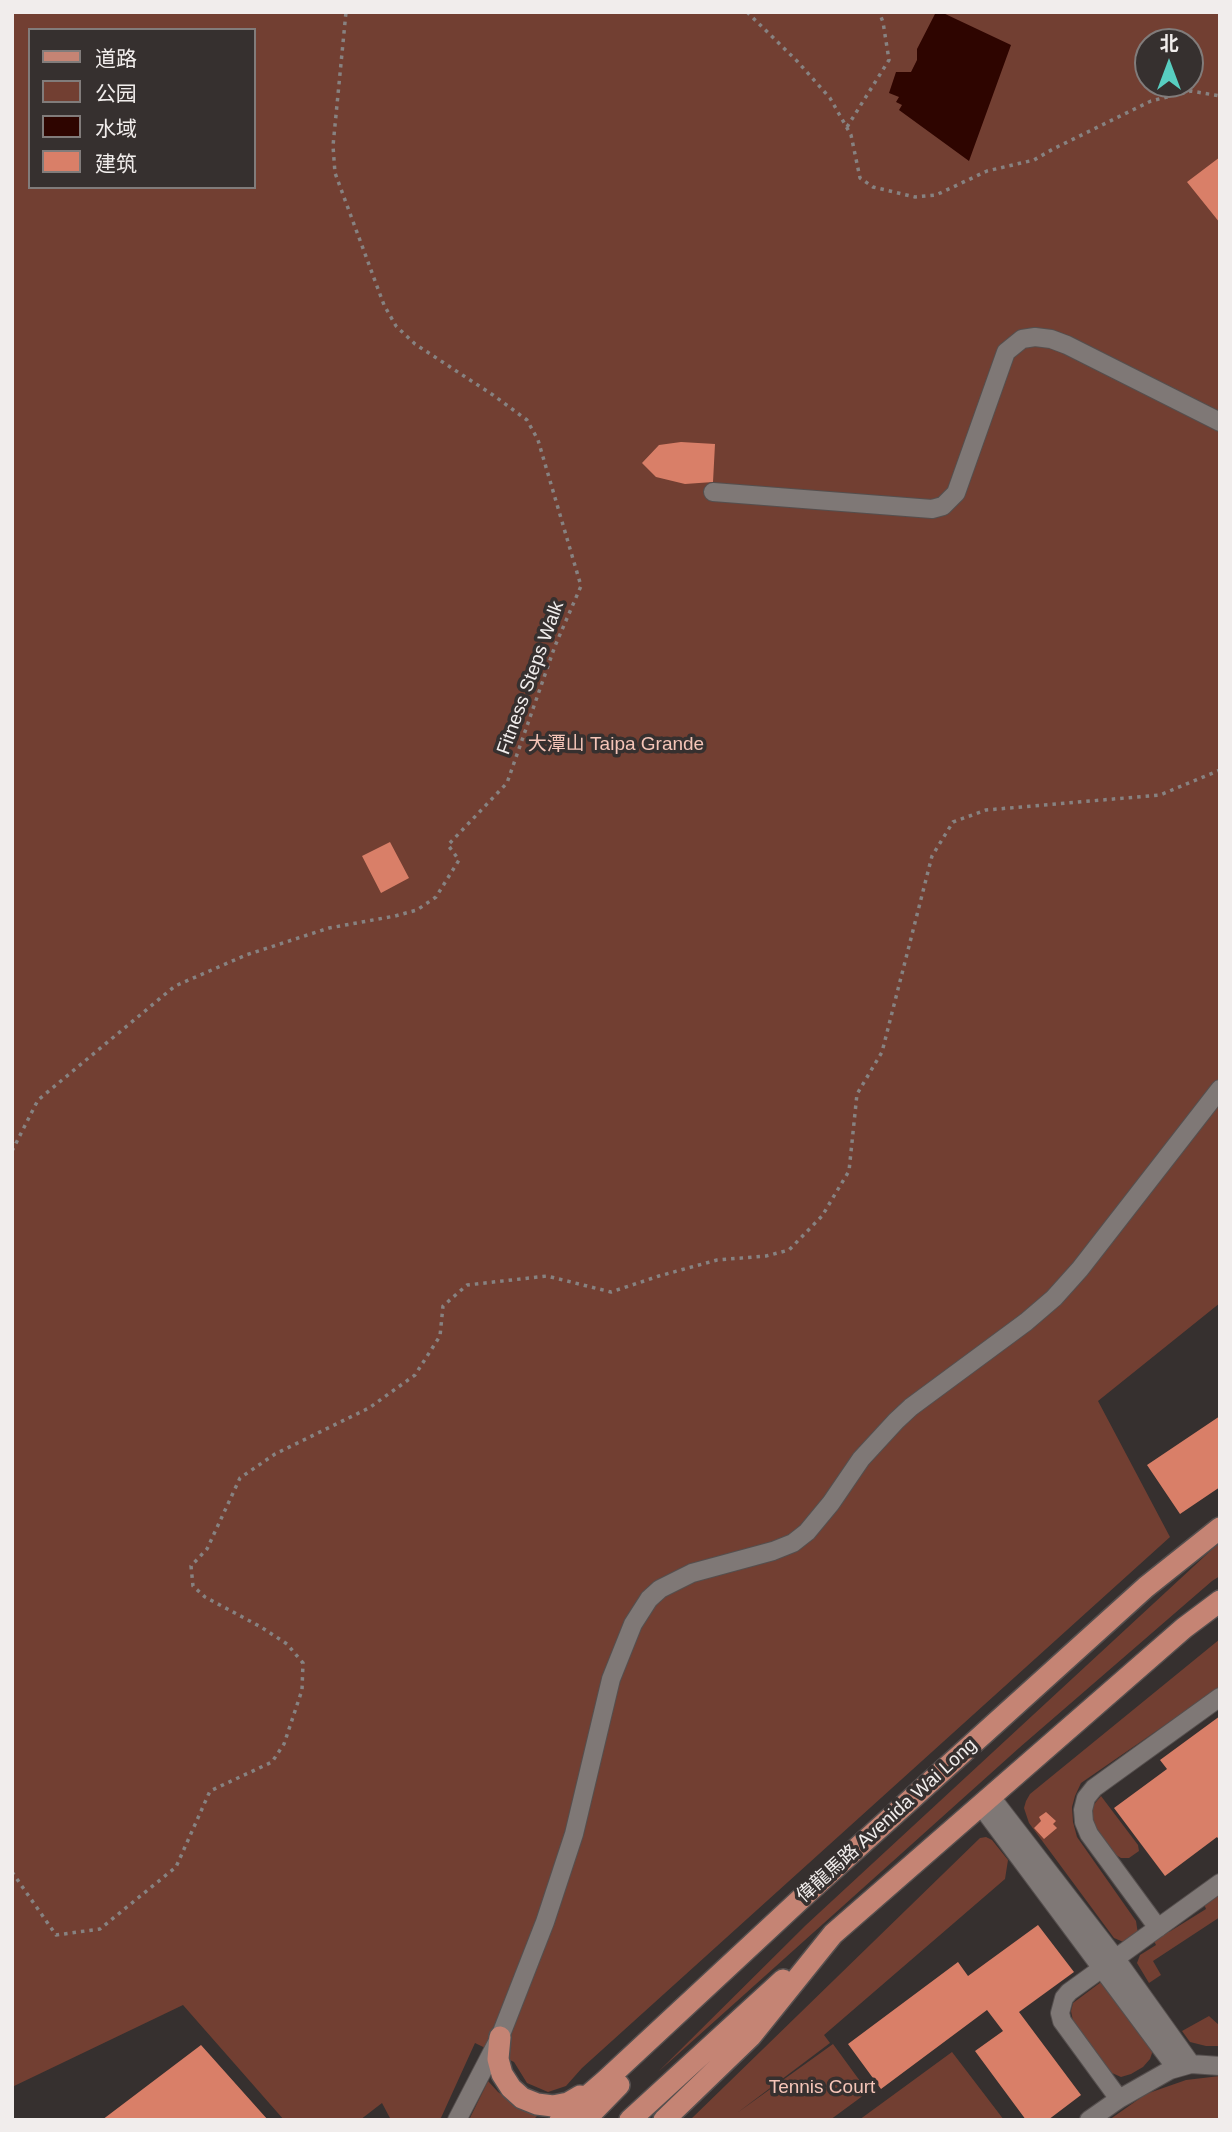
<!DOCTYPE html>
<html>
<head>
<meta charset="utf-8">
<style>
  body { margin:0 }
  #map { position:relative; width:1232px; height:2132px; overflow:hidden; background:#36302f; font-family:Helvetica,"Noto Sans SC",sans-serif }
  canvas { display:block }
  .frame { position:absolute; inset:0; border:14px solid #f1edec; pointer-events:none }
  .legend { position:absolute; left:28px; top:28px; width:228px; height:161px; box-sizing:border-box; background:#36302f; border:2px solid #817c7b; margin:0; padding:9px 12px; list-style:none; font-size:21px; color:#f1edec }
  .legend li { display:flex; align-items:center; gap:14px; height:35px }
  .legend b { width:35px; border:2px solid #817c7b }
  .north { position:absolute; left:1134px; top:28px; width:70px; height:70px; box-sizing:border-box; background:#36302f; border:2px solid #817c7b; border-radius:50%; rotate:0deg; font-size:19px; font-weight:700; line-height:28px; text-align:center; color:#f1edec }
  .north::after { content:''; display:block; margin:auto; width:24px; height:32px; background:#58cec1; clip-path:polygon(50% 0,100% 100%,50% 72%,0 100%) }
</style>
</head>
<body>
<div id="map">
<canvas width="1232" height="2132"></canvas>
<div class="frame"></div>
<ul class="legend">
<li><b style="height:9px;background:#c58474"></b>道路</li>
<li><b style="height:19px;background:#723f32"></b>公园</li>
<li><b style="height:19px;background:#2e0500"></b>水域</li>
<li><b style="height:19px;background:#d97f68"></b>建筑</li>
</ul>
<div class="north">北</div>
</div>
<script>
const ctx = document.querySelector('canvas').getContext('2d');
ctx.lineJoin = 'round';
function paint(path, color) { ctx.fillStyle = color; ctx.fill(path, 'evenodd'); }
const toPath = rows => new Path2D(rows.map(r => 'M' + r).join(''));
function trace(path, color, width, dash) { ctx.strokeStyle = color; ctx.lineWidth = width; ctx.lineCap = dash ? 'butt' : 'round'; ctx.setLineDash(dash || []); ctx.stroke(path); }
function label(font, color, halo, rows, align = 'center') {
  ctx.font = font + ' Helvetica,"Noto Sans SC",sans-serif'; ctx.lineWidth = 7; ctx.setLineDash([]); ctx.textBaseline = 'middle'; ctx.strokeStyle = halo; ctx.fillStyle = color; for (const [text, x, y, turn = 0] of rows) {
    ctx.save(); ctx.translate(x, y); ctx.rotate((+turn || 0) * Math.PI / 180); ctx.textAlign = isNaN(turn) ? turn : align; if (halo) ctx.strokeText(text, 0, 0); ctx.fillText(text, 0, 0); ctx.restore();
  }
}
const green = toPath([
  [12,12,1220,12,1220,1303,1098,1401,1170,1537,582,2068,566,2086,548,2092,527,2083,514,2062,475,2043,440,2120,391,2120,382,2103,360,2120,284,2120,183,2005,12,2087],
  [30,30,254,30,254,187,30,187],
  [1148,42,1190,42,1190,84,1148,84],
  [1220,1542,1220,1576,1212,1581,1019,1748,658,2072,806,1925],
  [1220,1639,1220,1687,1081,1783,1075,1796,1072,1807,1073,1822,1077,1837,1136,1921,1138,1934,1128,1944,1114,1938,1029,1823,1024,1808,1026,1801,1030,1794],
  [1101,1796,1138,1845,1139,1851,1129,1858,1121,1858,1116,1855,1092,1823,1091,1808],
  [986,1837,992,1840,1008,1860,1005,1879,824,2035,830,2043,737,2113,833,2044,868,2092,830,2120,690,2120,980,1838],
  [1220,1890,1220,1917,1153,1961,1161,1975,1149,1983,1137,1963,1140,1955,1156,1945,1152,1937,1164,1928,1169,1932,1206,1909,1202,1899],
  [1105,1979,1153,2050,1150,2059,1143,2067,1131,2074,1121,2077,1112,2073,1103,2065,1073,2021,1071,2011,1073,2003],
  [1209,2016,1220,2026,1220,2046,1206,2046,1190,2042,1182,2031],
  [952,2052,1004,2120,859,2120],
  [1220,2076,1220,2120,1109,2120,1146,2094,1186,2080],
  [488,2081,498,2092,517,2106,538,2115,533,2120,469,2120]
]);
const water = toPath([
  [936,12,941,12,1011,45,969,161,899,110,902,105,896,102,899,97,889,93,896,72,911,72,917,60,917,49]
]);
const building = toPath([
  [1220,157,1220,223,1187,182],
  [681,442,715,444,713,482,685,484,656,477,642,463,659,445],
  [390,842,409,878,381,893,362,856],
  [1220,1416,1220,1487,1180,1514,1147,1465],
  [1220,1716,1220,1841,1217,1837,1165,1876,1114,1808,1167,1769,1160,1760],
  [1046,1812,1056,1821,1053,1824,1057,1828,1044,1839,1034,1828,1041,1821,1039,1817],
  [1038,1925,1074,1972,1019,2012,1081,2095,1048,2120,1026,2120,975,2051,1003,2031,987,2010,881,2089,848,2044,958,1962,968,1976],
  [201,2045,268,2120,102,2120]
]);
const path = toPath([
  [747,12,797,61,830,98,851,135,860,178,873,187,915,197,936,195,987,171,1034,160,1053,149,1151,101,1191,91,1220,96],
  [847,127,889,60,883,22,879,12],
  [12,1151,38,1100,175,986,246,955,329,928,395,916,417,910,436,897,459,860,448,845,507,783,555,646,581,586,538,440,527,420,493,395,415,344,396,326,384,305,335,173,333,146,346,12],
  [12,1872,56,1935,100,1929,176,1867,210,1791,272,1762,284,1744,302,1690,303,1663,287,1644,261,1627,205,1597,193,1586,191,1566,207,1549,240,1478,275,1454,369,1408,415,1375,440,1336,443,1306,467,1285,547,1276,611,1292,659,1276,717,1260,766,1256,789,1250,822,1216,849,1171,857,1094,882,1052,932,856,953,822,986,810,1160,795,1220,770]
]);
const minor = toPath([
  [713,492,932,509,943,506,956,493,1006,352,1022,339,1035,337,1051,339,1067,345,1220,422],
  [991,1797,1116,1959,1191,2064],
  [981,1806,1176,2068],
  [1158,1928,1089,1834,1084,1822,1083,1810,1086,1798,1094,1788,1220,1697],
  [1119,2099,1062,2021,1060,2013,1064,1998,1069,1992,1220,1883],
  [457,2120,500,2037,545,1922,574,1834,611,1679,633,1624,649,1599,660,1589,692,1573,773,1551,793,1543,807,1532,831,1503,861,1459,896,1421,911,1407,1026,1322,1054,1298,1080,1269,1220,1089],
  [1089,2120,1119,2099,1170,2070,1191,2064,1220,2066]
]);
const major = toPath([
  [500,2037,498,2059,502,2074,511,2088,522,2098,537,2104,553,2106,568,2103,580,2096],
  [560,2120,606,2080,804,1896,1146,1587,1220,1528],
  [585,2120,619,2085],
  [630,2120,783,1980],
  [664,2120,751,2036,833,1934,1184,1628,1220,1601]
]);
const streetNames = [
  ["Fitness Steps Walk",531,678,-70],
  ["偉龍馬路 Avenida Wai Long",887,1821,-42]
];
const parkNames = [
  ["大潭山 Taipa Grande",616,745],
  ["Tennis Court",822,2088]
];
paint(green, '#723f32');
paint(water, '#2e0500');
paint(building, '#d97f68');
trace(minor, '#554f4e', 20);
trace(major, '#554f4e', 24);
trace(path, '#878281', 3.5, [3.5, 5]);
trace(minor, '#7f7876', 18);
trace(major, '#c58474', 21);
label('19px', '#f1edec', '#36302f', streetNames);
label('19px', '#f5c5b8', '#36302f', parkNames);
</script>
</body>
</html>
